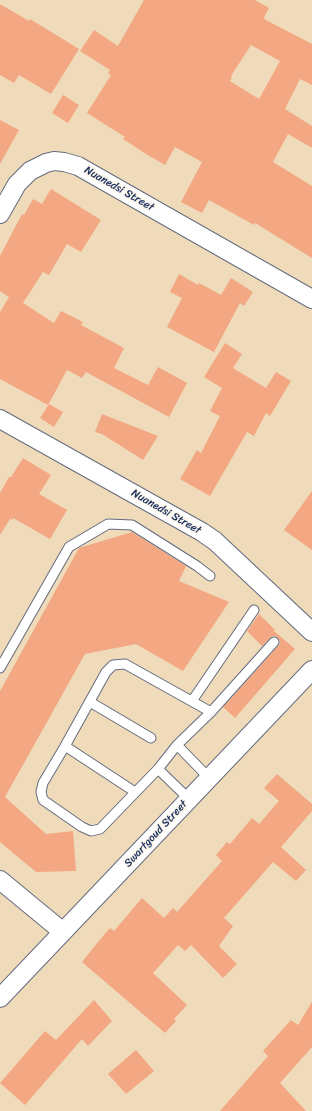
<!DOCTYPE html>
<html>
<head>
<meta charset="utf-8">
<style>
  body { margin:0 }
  canvas { display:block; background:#efdbba }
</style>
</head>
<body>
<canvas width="312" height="1111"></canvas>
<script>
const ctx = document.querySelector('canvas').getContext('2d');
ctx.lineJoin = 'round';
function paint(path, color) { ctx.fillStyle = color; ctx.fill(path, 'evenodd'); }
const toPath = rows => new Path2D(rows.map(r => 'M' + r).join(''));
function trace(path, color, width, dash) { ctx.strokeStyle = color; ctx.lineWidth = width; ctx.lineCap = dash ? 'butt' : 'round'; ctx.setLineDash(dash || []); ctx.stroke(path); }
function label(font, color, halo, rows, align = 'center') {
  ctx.font = font + ' Sriracha,sans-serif'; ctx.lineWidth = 3.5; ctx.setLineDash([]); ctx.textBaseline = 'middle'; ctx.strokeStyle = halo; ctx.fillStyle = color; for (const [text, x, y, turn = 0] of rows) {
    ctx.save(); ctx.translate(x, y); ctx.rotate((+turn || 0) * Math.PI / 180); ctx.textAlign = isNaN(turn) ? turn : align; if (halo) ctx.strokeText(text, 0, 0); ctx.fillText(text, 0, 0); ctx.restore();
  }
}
const building = toPath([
  [144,0,255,0,269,8,264,17,265,17,264,19,312,44,312,85,300,79,285,109,312,126,312,148,288,134,273,162,312,186,312,258,255,223,254,225,209,200,202,213,181,202,202,162,175,147,165,165,146,154,123,139,125,137,87,113,111,75,108,73,110,70,80,51,94,30,118,46],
  [251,45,280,61,259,99,230,81,232,77,231,76],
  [0,4,29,21,30,19,79,49,51,94,19,75,14,83,0,75],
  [63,95,79,105,68,123,52,113],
  [0,120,19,130,0,164],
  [51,189,101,220,81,252,67,244,49,275,43,272,23,303,54,323,61,311,83,322,81,325,124,348,114,368,148,385,158,367,187,383,169,417,86,372,82,378,67,370,48,405,0,379,0,312,9,297,0,291,0,256,22,214,24,215,33,199,42,204],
  [179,274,198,285,199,283,221,295,231,278,253,292,244,306,240,303,214,352,167,327,182,298,170,292],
  [225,343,242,354,233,368,266,388,276,372,291,381,270,416,266,413,254,436,247,432,210,496,180,479,197,450,201,453,220,416,210,411,222,388,204,377],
  [49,404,63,412,54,427,40,418],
  [102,414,158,436,143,460,102,434,95,432],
  [23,458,51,475,39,494,67,510,50,539,13,518,12,520,10,519,0,535,0,493,9,477,11,477],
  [312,491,312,550,284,530],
  [132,532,186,566,179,581,229,602,183,671,136,644,85,654,5,797,46,834,73,831,76,871,36,872,0,842,0,691,79,548],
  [259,614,275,630,274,631,295,649,235,718,223,707,280,644,280,641,278,638,276,636,273,636,270,638,262,646,247,631],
  [277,774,312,804,312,811,281,847,306,870,296,881,273,862,224,918,233,926,219,946,237,964,223,978,191,945,185,951,178,945,153,973,187,1005,174,1019,176,1021,165,1033,82,962,98,942,110,928,114,931,142,898,164,918,173,908,177,912,222,861,216,855,227,842,230,844,252,818,259,824,279,801,264,788],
  [94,1000,112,1021,88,1046,82,1039,25,1105,0,1083,45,1031,56,1040],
  [312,1002,312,1047,280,1083,306,1111,220,1111,268,1056,263,1051,291,1020,298,1025],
  [136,1050,154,1071,126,1094,108,1074]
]);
const service = toPath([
  [0,668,69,547,108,524,132,525,197,566,210,576],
  [192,701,254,610],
  [90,702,151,738],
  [211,712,125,664,113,665,106,672,65,746,43,783,41,792,43,800,82,827,91,831,100,829,158,769,177,745,211,712,274,642],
  [177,745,209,778],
  [65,746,135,792],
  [158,769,189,799]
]);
const minor = toPath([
  [0,214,17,184,30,171,46,163,54,161,64,162,78,166,312,299],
  [0,419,202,532,215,541,312,632],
  [0,880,63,932],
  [0,998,312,670]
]);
const streetNames = [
  ["Nuanedsi Street",119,189,30],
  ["Nuanedsi Street",166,512,30],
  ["Swartgoud Street",156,834,-47]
];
paint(building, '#f3a782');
trace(service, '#656b7e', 11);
trace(minor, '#656b7e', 20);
trace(service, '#fff', 9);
trace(minor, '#fff', 18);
label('11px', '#1b2f5e', '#fbf7ec', streetNames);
</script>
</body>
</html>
